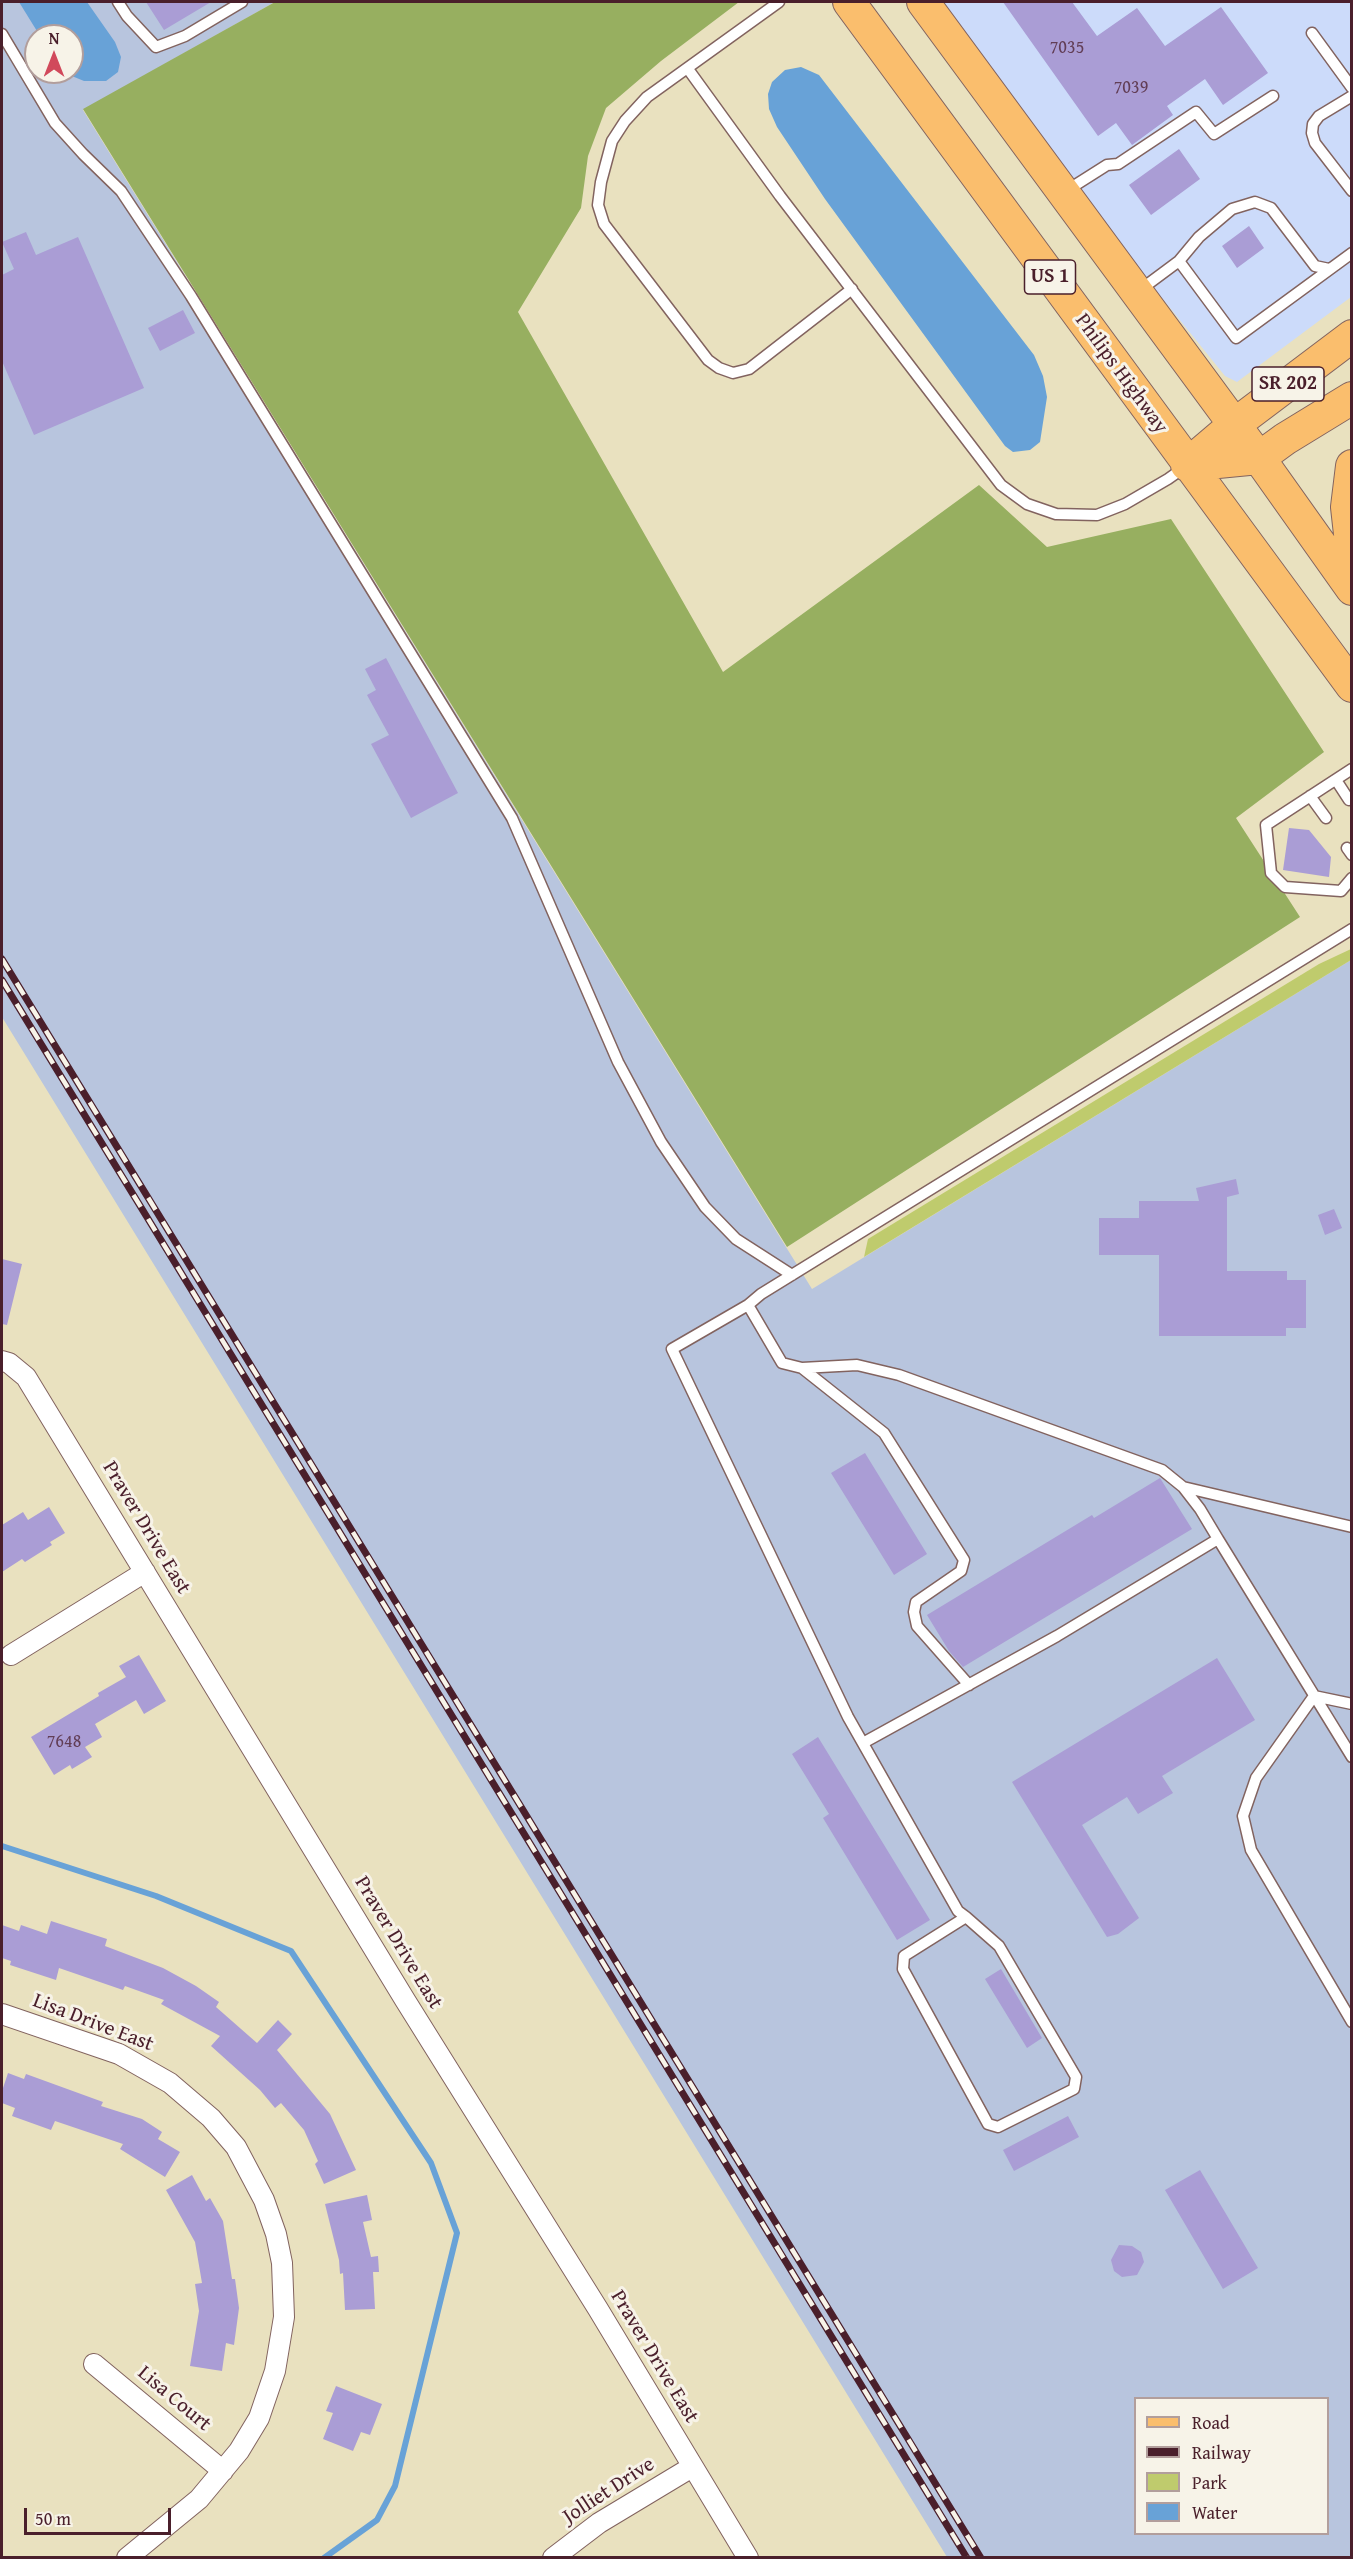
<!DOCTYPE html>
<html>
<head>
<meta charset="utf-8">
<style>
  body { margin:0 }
  #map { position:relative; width:1353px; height:2559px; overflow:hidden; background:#e9e1bf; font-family:"Gentium Book Plus",serif }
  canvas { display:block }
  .frame { position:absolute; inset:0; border:3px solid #4a1f2b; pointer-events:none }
  .legend { position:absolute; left:1134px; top:2397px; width:195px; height:138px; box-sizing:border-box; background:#f7f3e8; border:2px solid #b29e9c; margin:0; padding:8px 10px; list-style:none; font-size:18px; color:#4a1f2b }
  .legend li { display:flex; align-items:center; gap:12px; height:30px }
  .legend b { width:30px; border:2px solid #b29e9c }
  .north { position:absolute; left:24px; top:24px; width:60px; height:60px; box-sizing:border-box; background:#f7f3e8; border:2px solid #b29e9c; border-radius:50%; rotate:0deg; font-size:16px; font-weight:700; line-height:24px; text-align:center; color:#4a1f2b }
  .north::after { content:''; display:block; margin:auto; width:21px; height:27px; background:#d1495b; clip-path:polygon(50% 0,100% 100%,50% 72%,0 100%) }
  .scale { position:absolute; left:24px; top:2508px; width:147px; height:27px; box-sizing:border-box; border:3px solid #4a1f2b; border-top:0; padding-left:8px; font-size:18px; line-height:21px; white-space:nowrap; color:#4a1f2b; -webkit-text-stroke:4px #f7f3e8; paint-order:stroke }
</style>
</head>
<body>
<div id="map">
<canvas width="1353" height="2559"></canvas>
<div class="frame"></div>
<ul class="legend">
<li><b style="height:8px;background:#fabe6d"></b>Road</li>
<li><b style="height:8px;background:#4a1f2b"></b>Railway</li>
<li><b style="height:16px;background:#bfcb6d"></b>Park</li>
<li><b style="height:16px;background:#68a2d7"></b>Water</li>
</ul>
<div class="north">N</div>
<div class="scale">50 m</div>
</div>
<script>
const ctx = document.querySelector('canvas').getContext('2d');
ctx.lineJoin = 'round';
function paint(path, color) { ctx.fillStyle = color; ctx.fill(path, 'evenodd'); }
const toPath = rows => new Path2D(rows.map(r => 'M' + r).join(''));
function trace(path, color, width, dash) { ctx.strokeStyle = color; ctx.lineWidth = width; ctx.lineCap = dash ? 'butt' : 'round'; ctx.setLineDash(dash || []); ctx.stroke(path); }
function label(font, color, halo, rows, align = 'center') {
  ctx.font = font + ' "Gentium Book Plus",serif'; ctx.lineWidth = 6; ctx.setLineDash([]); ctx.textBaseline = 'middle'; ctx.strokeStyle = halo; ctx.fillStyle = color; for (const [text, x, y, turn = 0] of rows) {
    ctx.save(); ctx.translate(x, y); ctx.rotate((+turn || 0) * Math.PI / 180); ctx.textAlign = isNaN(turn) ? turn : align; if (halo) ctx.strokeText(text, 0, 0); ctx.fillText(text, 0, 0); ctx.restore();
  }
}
const built = toPath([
  [943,2,1351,2,1351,297,1237,382,1225,376,1124,251]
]);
const industrial = toPath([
  [2,2,275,2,83,110,812,1289,1351,960,1351,2557,947,2557,2,1017],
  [36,36,72,36,72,72,36,72],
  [1136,2398,1328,2398,1328,2534,1136,2534]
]);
const green = toPath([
  [1351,949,1351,960,864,1257,868,1239,1319,964]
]);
const forest = toPath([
  [275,2,739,2,661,61,606,108,588,156,581,208,518,312,723,672,979,485,1047,547,1171,519,1324,752,1236,818,1300,917,787,1247,83,109]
]);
const water = toPath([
  [19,2,87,2,115,42,121,57,118,72,106,81,84,81,67,74,66,72,72,72,72,36,40,36],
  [801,67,819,75,1034,355,1043,376,1047,397,1040,442,1030,450,1013,452,1005,446,825,199,777,127,769,109,768,94,772,82,785,70]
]);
const stream = toPath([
  [2,1846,156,1896,291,1951,431,2163,457,2233,395,2486,377,2520,324,2558]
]);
const building = toPath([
  [146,2,211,2,164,30],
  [1003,2,1072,2,1097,36,1137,8,1165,46,1221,7,1268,73,1223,105,1205,79,1167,106,1173,115,1132,145,1116,123,1098,136],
  [1179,149,1200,179,1151,215,1129,185],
  [1249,226,1264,248,1237,268,1222,246],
  [26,232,36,255,78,237,144,388,34,435,2,361,2,275,14,269,2,242],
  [183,310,195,333,160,351,148,328],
  [386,658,458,793,411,818,371,744,389,735,367,695,376,690,365,669],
  [1289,828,1309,830,1331,857,1329,877,1283,870],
  [1236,1179,1239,1194,1227,1197,1227,1271,1287,1271,1287,1280,1306,1280,1306,1328,1286,1328,1286,1336,1159,1336,1159,1255,1099,1255,1099,1218,1139,1218,1139,1201,1199,1201,1196,1188],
  [1334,1209,1342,1228,1325,1235,1318,1215],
  [2,1259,22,1264,7,1325,2,1324],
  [865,1453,927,1554,894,1575,831,1473],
  [1160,1478,1192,1529,963,1667,949,1651,927,1615,1092,1515,1094,1518],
  [49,1507,65,1533,50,1542,52,1545,25,1562,22,1559,2,1572,2,1525,23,1512,28,1520],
  [139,1655,166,1701,144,1714,136,1700,95,1724,102,1737,85,1747,92,1757,72,1769,70,1765,54,1775,31,1737,99,1696,98,1693,126,1677,119,1666],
  [1217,1658,1255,1720,1162,1776,1173,1793,1138,1814,1127,1797,1082,1825,1139,1918,1118,1934,1107,1937,1012,1782],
  [818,1737,930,1920,897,1940,823,1818,829,1814,792,1754],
  [51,1921,107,1939,105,1946,163,1968,196,1986,219,2002,216,2007,257,2043,278,2020,292,2034,277,2050,330,2114,356,2170,324,2184,315,2164,318,2161,304,2130,281,2103,275,2108,260,2090,211,2046,220,2036,161,2004,164,2000,125,1986,123,1990,59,1968,56,1980,10,1965,11,1961,2,1958,2,1925,19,1931,21,1925,47,1934],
  [1001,1969,1042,2038,1027,2048,985,1979],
  [8,2073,24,2079,26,2074,103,2102,101,2106,142,2119,162,2132,158,2139,180,2152,165,2177,120,2149,123,2144,55,2121,51,2130,12,2116,15,2108,2,2103,2,2091],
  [1068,2116,1079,2137,1014,2171,1003,2150],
  [1200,2170,1258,2268,1223,2289,1165,2190],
  [192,2175,206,2201,210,2198,223,2221,232,2279,235,2279,239,2308,234,2345,226,2343,222,2371,190,2366,199,2311,195,2284,202,2283,195,2242,166,2190],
  [367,2195,372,2220,363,2222,371,2257,378,2256,379,2272,373,2272,375,2309,345,2310,343,2273,340,2274,339,2260,325,2204],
  [1119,2245,1132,2246,1141,2252,1144,2262,1137,2275,1122,2277,1114,2271,1111,2260],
  [336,2386,382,2404,370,2435,361,2432,353,2451,323,2439,333,2413,326,2411]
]);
const service = toPath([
  [118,2,127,16,156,47,185,36,242,2],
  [779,2,647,97,625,121,612,141,601,182,598,205,604,224,708,360,719,368,733,373,749,369,852,289],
  [1312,33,1352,88],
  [2,34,55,123,83,154,121,191,191,296,512,818,618,1062,661,1142,705,1207,736,1239,792,1275],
  [688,69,780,196,1001,485,1027,504,1056,514,1097,515,1125,504,1168,479,1185,467],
  [1352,96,1319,116,1313,124,1312,133,1315,143,1352,191],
  [1066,191,1107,165,1118,164,1196,112,1214,134,1273,96],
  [1179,261,1199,237,1232,209,1255,202,1271,208,1315,266,1329,269],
  [1140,290,1179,261,1236,338,1352,253],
  [1352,769,1266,825,1271,873,1285,887,1341,891,1352,878],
  [1336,780,1349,800],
  [1310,796,1326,818],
  [1347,848,1352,855],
  [748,1305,782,1363,802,1368,857,1365,899,1375,1162,1470,1183,1487,1200,1509,1218,1539,1057,1636,863,1743],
  [802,1368,884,1433,964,1560,961,1571,916,1602,914,1612,917,1626,969,1685],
  [1183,1487,1352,1527],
  [1218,1539,1352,1757],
  [1314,1696,1256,1778,1243,1816,1251,1850,1352,2022],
  [1314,1696,1352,1704],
  [966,1917,904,1956,903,1969,988,2124,998,2127,1074,2089,1076,2077,999,1946,966,1917,958,1911,848,1717,672,1349,748,1305,761,1294,1352,929]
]);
const minor = toPath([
  [2,1361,9,1363,26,1377,405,2000,598,2309,748,2558],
  [11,1655,145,1572],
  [2,2014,119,2054,170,2083,211,2118,236,2147,264,2200,276,2234,282,2263,284,2317,275,2371,259,2418,239,2451,199,2499,127,2558],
  [94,2364,223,2471],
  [553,2558,599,2523,692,2467]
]);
const primary = toPath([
  [849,2,1352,686],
  [923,2,1259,458,1352,589],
  [1187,465,1234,425,1352,336],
  [1187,465,1259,458,1285,439,1352,398],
  [1352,466,1347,507,1352,552]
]);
const rail = toPath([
  [2,959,981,2558],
  [2,980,967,2558]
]);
const numberNames = [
  ["7035",1067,48],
  ["7039",1131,88],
  ["7648",64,1742]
];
const shields = [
  [1050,277,51],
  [1288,384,72]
];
const shieldNames = [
  ["US 1",1050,277],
  ["SR 202",1288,384]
];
const streetNames = [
  ["Philips Highway",1121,374,54],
  ["Praver Drive East",146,1528,59],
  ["Praver Drive East",398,1943,59],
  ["Lisa Drive East",93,2023,21],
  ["Praver Drive East",654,2357,59],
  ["Lisa Court",174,2399,40],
  ["Jolliet Drive",609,2491,-33]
];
paint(built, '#ccdbfa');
paint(industrial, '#b8c5de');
paint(green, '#bfcb6d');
paint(forest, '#97af60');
paint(water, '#68a2d7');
trace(stream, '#68a2d7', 6);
paint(building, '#aa9dd5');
trace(service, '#82635f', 13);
trace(minor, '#82635f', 22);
trace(primary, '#82635f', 34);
trace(service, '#fff', 10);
trace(minor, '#fff', 20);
trace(primary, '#fabe6d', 32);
trace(rail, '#4a1f2b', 7);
trace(rail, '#f7f3e8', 4.5, [14]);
label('18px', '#623e56', null, numberNames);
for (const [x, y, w] of shields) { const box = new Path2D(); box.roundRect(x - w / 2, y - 17, w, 34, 4.5); ctx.fillStyle = '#f7f3e8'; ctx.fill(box); trace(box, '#4a1f2b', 1.5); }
label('bold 20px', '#4a1f2b', null, shieldNames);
label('21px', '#4a1f2b', '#f7f3e8', streetNames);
</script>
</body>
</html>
